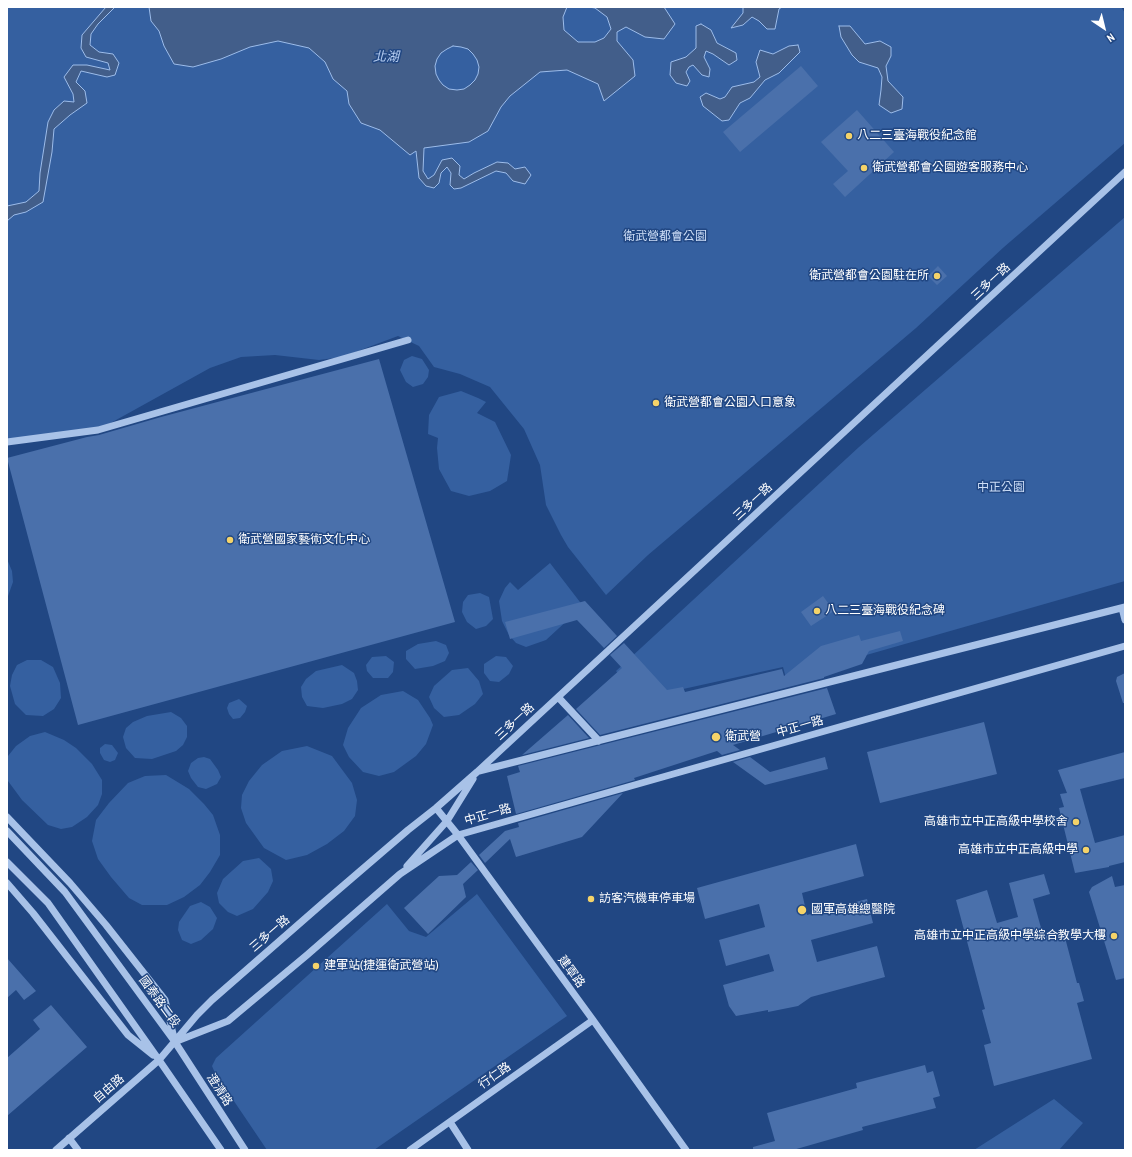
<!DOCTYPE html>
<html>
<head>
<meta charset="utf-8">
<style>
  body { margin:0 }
  #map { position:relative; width:1132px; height:1157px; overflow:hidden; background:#214783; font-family:"Archivo Narrow",sans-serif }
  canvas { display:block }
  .frame { position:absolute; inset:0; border:8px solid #fff; pointer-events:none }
  .north { position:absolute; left:1084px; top:8px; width:40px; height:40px; -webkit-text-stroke:3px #214783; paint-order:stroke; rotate:145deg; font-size:11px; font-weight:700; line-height:16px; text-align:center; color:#fff }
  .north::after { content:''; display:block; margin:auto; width:14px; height:18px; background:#fff; clip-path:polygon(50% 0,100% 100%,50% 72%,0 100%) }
</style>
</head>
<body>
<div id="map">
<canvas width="1132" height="1157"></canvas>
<div class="frame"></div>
<div class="north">N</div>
</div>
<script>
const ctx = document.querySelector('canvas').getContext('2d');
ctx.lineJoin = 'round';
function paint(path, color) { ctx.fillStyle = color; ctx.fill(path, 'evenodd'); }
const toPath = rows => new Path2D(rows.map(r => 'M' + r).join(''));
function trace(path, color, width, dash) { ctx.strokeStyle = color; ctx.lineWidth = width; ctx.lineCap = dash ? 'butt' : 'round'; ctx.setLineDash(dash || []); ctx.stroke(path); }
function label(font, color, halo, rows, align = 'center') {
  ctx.font = font + ' "Archivo Narrow","Noto Sans TC",sans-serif'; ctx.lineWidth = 3; ctx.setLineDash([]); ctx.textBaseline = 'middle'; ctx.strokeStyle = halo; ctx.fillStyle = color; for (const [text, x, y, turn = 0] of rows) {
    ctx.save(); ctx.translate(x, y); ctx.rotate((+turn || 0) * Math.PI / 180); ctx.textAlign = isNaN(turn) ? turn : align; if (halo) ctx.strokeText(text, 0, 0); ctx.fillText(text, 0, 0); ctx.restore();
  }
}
const green = toPath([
  [7,7,1121,7,1125,13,1125,143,1004,247,916,328,648,555,606,595,568,547,561,535,546,505,540,465,524,429,490,387,460,374,434,367,419,346,398,336,342,357,319,360,275,355,241,357,210,368,98,430,7,443],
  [1125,217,1125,581,786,678,783,667,665,693,637,696,616,671,859,447],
  [412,356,422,359,429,370,428,377,423,384,413,387,406,382,400,370,404,360],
  [461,391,478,398,486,402,477,413,495,422,511,455,507,481,490,491,469,496,451,491,439,469,437,448,438,438,428,434,429,415,439,397],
  [7,559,12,571,13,582,7,599],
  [550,563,583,606,546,640,526,647,516,643,509,635,502,621,499,601,505,588,510,582,518,590],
  [480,593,489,597,493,619,486,626,476,629,467,622,462,612,463,602,468,595],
  [436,641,446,645,449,653,445,661,433,666,415,669,406,659,406,651,418,644],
  [386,656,394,662,393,672,388,678,373,678,367,671,366,665,372,657],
  [496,656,506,657,513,666,509,674,499,682,490,681,484,673,484,664],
  [27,660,41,660,53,667,60,683,61,698,54,709,43,716,26,715,15,704,10,686,12,675,17,665],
  [342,665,354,673,357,681,358,690,352,699,342,704,323,708,307,706,302,697,301,687,306,679,316,671],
  [468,668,479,681,483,694,475,704,459,715,444,717,434,708,429,697,434,686,452,670],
  [403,691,418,700,430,718,433,725,426,744,416,756,394,772,379,776,363,772,349,757,343,745,348,728,361,708,381,695],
  [239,699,247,706,245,712,240,718,233,719,229,714,227,708,229,703],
  [171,712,181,718,187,726,187,737,183,745,176,751,152,759,135,758,126,748,123,737,126,728,133,722,147,716],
  [45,732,64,740,76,748,92,764,102,780,102,794,98,805,87,817,72,827,61,829,48,825,22,800,8,781,7,767,8,756,16,746,30,736],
  [105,744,112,745,118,753,115,760,110,762,104,760,100,753,100,748],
  [307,746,332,756,352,783,357,800,355,816,344,831,327,844,307,855,286,860,264,848,246,823,241,808,242,795,249,781,262,765,282,751],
  [204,757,210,759,218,770,221,777,217,784,206,789,198,787,191,778,188,771,191,763,198,758],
  [166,775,189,789,204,804,213,815,220,835,220,855,210,872,200,885,184,897,167,905,142,905,129,898,111,877,98,859,92,841,96,820,109,803,128,783,145,776],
  [259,858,271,869,273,881,268,892,253,909,237,916,228,912,219,903,217,893,223,879,243,861],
  [477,894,567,1016,374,1150,267,1150,215,1073,212,1066,216,1058,387,904,409,931,426,937],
  [201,902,210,907,217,918,213,929,201,940,191,944,182,940,178,930,179,922,190,906],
  [1054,1099,1083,1123,1059,1150,974,1150]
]);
const water = toPath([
  [106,7,115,7,98,24,91,34,90,45,99,52,113,54,119,63,115,75,107,77,81,71,76,82,85,91,87,103,70,115,54,129,52,152,43,202,26,212,14,215,7,221,7,206,26,202,39,191,40,173,48,122,54,110,64,101,74,102,73,94,64,77,73,65,87,65,110,70,108,63,86,57,81,48,82,35,106,7],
  [149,7,567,7,563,17,564,30,578,42,595,42,604,38,611,29,607,17,595,8,589,7,664,7,675,24,664,39,645,37,626,27,617,32,617,41,633,60,635,76,604,101,598,84,567,70,540,72,510,96,501,107,488,131,469,142,424,148,423,171,428,179,434,175,442,160,452,158,460,166,459,175,464,179,474,173,497,162,508,163,515,169,525,167,531,175,525,184,513,181,506,173,496,171,461,188,454,189,450,185,451,173,447,167,441,173,439,183,434,188,426,186,419,178,416,151,410,155,380,130,361,123,349,104,347,91,333,79,325,62,309,48,278,41,250,47,221,59,193,67,174,64,164,46,159,31,151,21,149,7],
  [453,46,461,47,468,49,473,54,477,60,479,67,478,74,475,80,470,85,464,89,457,90,449,89,443,85,439,80,436,74,435,66,437,59,441,53,447,49,453,46],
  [743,7,782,7,779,9,775,29,767,29,759,21,752,17,743,25,731,28,743,13,743,7],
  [701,24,711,30,717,43,736,53,737,60,729,65,713,54,706,51,704,57,710,69,709,77,702,75,693,65,689,67,686,72,690,81,687,86,676,83,670,75,671,62,686,57,696,48,696,26,701,24],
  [839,26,850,26,865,44,880,41,891,47,891,56,886,66,888,81,903,97,902,109,891,113,879,105,881,90,882,77,878,68,859,62,852,55,841,37,839,26],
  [798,45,800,52,779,73,765,80,750,98,740,103,729,120,722,121,703,106,700,97,706,93,720,99,725,97,732,87,754,82,760,77,756,62,760,50,773,54,789,46,798,45]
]);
const building = toPath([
  [801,66,818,86,740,152,723,132],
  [857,110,894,152,845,197,833,184,848,171,821,142],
  [938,266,947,276,937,285,928,276],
  [379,359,455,622,78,725,7,458,87,437,99,435,161,417],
  [823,596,834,611,811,626,801,612],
  [585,601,617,636,604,648,577,620,510,639,505,622],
  [900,631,903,641,869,651,862,664,824,677,824,678,600,735,576,709,622,668,610,655,624,643,667,690,683,687,685,692,782,669,784,676,821,646,859,635,861,641],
  [1125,673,1125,703,1123,703,1116,681,1117,677],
  [827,688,836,714,733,745,740,750,722,755,717,751,634,778,635,780,516,814,507,776,520,772,518,766],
  [568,715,589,738,522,755],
  [984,722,997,774,880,803,867,752],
  [1125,752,1125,778,1080,789,1095,843,1125,835,1125,862,1109,866,1109,867,1075,873,1059,808,1064,807,1060,794,1067,793,1058,770],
  [750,757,770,772,825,757,828,769,765,785,733,762],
  [623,793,582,837,516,857,510,839,485,863,479,855,505,831,519,827,518,823],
  [856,844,864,876,802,893,807,915,867,899,873,923,811,940,817,962,877,946,885,977,811,997,798,1006,768,1012,768,1010,736,1016,729,1006,723,985,774,971,769,954,726,966,719,940,765,927,759,904,705,919,697,888],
  [471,862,478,870,463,884,466,897,428,934,404,908,439,876,457,875],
  [1044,874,1050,894,1033,899,1043,935,1063,930,1077,983,1079,983,1084,1001,1077,1003,1092,1059,994,1086,984,1045,991,1043,982,1010,985,1009,956,900,987,890,997,923,1018,917,1009,883],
  [1112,876,1115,887,1125,885,1125,978,1116,980,1089,892,1092,887],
  [7,958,36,991,24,1000,16,990,7,998],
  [51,1005,87,1047,7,1116,7,1058,40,1029,33,1020],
  [925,1065,927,1073,933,1071,940,1096,933,1098,936,1108,862,1127,863,1130,793,1150,753,1150,753,1147,775,1141,767,1113,857,1088,856,1083]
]);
const minor = toPath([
  [7,442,98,430,408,340],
  [1122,608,1125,620],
  [558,697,599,741],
  [479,771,1125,607],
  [436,808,458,835,593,1020,686,1150],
  [7,817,70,883,106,925,165,1000,174,1038],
  [7,831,65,892,175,1042,245,1150],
  [7,862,48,903,159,1060,221,1150],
  [407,866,447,821,473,779],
  [7,883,33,913,128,1035,153,1055],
  [177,1041,228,1021,307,955,400,874,458,835,1125,646],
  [450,1122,468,1150],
  [69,1138,78,1150],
  [56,1150,159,1060,197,1015,212,1000,323,903,408,830,436,808,477,772,1125,172],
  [410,1150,593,1020]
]);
const markers = [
  [849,136,4,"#f5d369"],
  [864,168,4,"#f5d369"],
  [937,276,4,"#f5d369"],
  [656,403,4,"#f5d369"],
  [230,540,4,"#f5d369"],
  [817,611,4,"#f5d369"],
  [716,737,5,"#f5d369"],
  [1076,822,4,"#f5d369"],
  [1086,850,4,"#f5d369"],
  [591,899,4,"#f5d369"],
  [802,910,5,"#f5d369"],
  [1114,936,4,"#f5d369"],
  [316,966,4,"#f5d369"]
];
const poiNames = [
  ["八二三臺海戰役紀念館",857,136],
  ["衛武營都會公園遊客服務中心",872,168],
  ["衛武營都會公園駐在所",929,276,"right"],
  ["衛武營都會公園入口意象",664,403],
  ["衛武營國家藝術文化中心",238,540],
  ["八二三臺海戰役紀念碑",825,611],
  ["衛武營",725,737],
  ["高雄市立中正高級中學校舍",1068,822,"right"],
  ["高雄市立中正高級中學",1078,850,"right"],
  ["訪客汽機車停車場",599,899],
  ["國軍高雄總醫院",811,910],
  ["高雄市立中正高級中學綜合教學大樓",1106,936,"right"],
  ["建軍站(捷運衛武營站)",324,966]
];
const parkNames = [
  ["衛武營都會公園",665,237],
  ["中正公園",1001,488]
];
const streetNames = [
  ["三多一路",991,282,-43],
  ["三多一路",753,502,-43],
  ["三多一路",515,722,-43],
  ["中正一路",800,727,-16],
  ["中正一路",488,815,-16],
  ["三多一路",270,934,-41],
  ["建軍路",571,972,54],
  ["國泰路二段",159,1002,54],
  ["行仁路",495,1076,-35],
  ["自由路",109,1089,-41],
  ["澄清路",219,1090,57]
];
const waterNames = [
  ["北湖",386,58]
];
paint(green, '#3560a0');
paint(water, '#425e8a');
trace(water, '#9cbcea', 1);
paint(building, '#4a70ab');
trace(minor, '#a8c2e8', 7);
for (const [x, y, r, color] of markers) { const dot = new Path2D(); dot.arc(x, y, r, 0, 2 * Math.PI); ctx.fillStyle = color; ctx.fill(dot); trace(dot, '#214783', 1.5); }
label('12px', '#fff', '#214783', poiNames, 'left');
label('12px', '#ccddf6', '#214783', parkNames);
label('12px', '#fff', '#214783', streetNames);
label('italic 13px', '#b4ccf0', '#214783', waterNames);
</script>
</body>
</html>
